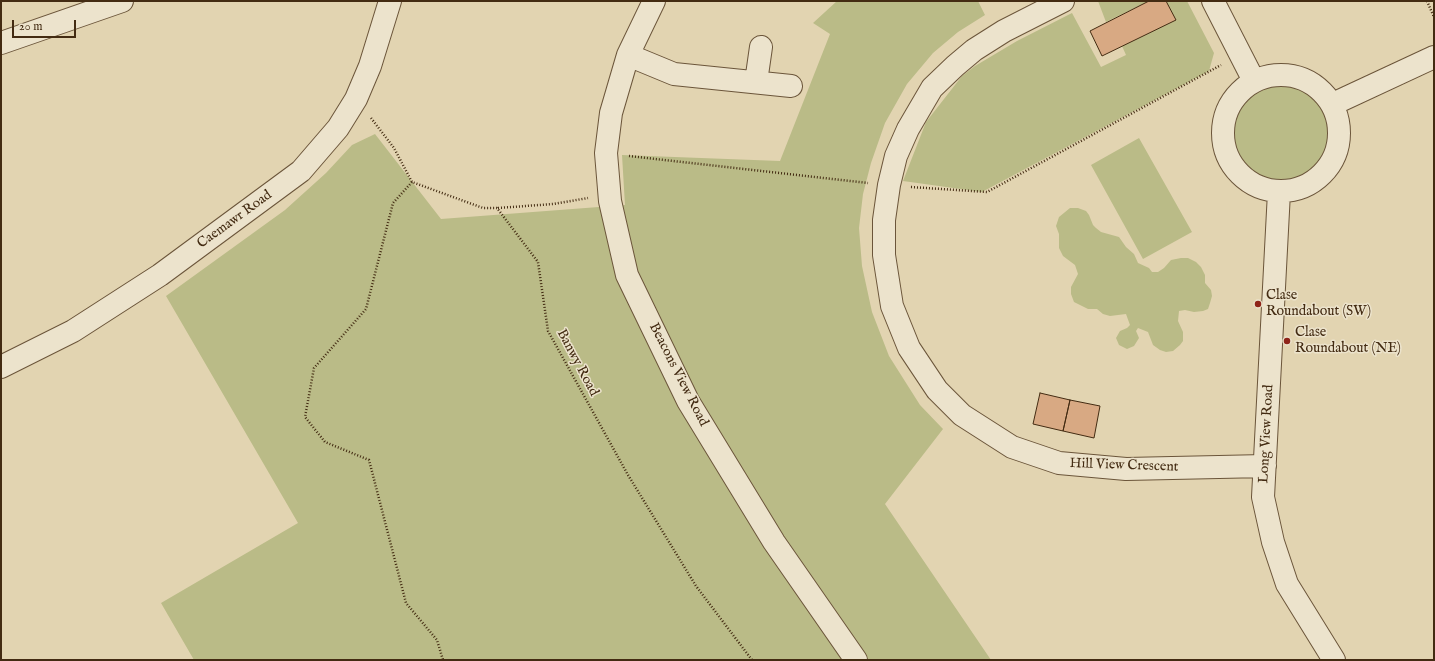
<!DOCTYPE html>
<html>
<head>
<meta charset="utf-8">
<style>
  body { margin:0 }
  #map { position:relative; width:1435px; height:661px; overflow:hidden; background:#e2d4b1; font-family:"IM FELL English",serif }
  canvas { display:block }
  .frame { position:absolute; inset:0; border:2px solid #432b12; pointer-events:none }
  .scale { position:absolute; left:12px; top:20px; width:64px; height:18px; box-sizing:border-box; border:2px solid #432b12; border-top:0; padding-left:5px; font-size:12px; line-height:14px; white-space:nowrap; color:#432b12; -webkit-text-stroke:3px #ece3cc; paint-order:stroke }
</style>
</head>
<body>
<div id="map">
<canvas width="1435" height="661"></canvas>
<div class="frame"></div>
<div class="scale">20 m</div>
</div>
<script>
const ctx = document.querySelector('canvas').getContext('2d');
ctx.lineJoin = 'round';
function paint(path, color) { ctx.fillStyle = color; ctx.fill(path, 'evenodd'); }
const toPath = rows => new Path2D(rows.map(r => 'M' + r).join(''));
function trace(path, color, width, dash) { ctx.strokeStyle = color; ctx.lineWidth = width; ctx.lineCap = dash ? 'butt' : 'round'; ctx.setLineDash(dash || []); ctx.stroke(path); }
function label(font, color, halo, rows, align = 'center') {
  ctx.font = font + ' "IM FELL English",serif'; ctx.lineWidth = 3; ctx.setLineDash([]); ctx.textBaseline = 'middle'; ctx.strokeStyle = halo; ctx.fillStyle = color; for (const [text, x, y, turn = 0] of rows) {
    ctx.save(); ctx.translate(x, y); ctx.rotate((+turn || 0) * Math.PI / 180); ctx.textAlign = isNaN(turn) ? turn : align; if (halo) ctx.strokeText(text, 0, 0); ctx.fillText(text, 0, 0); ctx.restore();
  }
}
const green = toPath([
  [837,1,978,1,985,15,958,32,933,53,907,84,885,123,871,163,863,194,859,228,862,266,872,312,889,356,920,405,943,429,885,504,991,660,194,660,161,603,298,523,166,296,285,210,326,173,352,145,375,134,441,219,625,205,622,155,780,161,830,34,813,23],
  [1098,1,1149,1,1106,22],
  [1166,1,1187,1,1214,53,1209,71,982,192,903,181,926,122,962,76,975,66,1017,41,1072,13,1101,67,1126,55,1122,46,1175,20],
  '1233 134a48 48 0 1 1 96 0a48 48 0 1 1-96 0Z',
  [1139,138,1192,232,1143,259,1091,165],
  [1070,208,1078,208,1086,211,1089,215,1093,225,1096,228,1101,232,1119,237,1126,247,1134,254,1138,263,1149,268,1152,272,1158,272,1164,268,1171,260,1181,258,1188,258,1196,262,1201,267,1205,275,1205,283,1211,290,1212,296,1210,303,1208,309,1203,311,1194,312,1185,310,1179,311,1178,321,1183,332,1183,341,1180,345,1173,351,1166,352,1160,350,1153,345,1148,332,1138,328,1136,331,1139,338,1134,346,1127,349,1119,345,1116,338,1120,331,1127,328,1130,325,1126,314,1110,316,1103,314,1097,309,1088,309,1074,302,1071,294,1071,287,1078,274,1075,265,1063,256,1059,248,1059,234,1056,226,1059,217]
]);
const building = toPath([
  [1149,1,1166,1,1176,20,1102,56,1090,31,1149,1],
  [1040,393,1070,400,1063,431,1033,424,1040,393],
  [1070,400,1100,406,1094,438,1063,431,1070,400]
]);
const path = toPath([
  [1427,1,1434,17],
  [371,118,394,148,412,182,483,208,497,208,538,262,548,331,628,475,696,586,752,660],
  [629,156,868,183],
  [412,182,393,203,366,309,314,368,305,417,325,442,369,460,406,603,437,640,443,660],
  [911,187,987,192,1221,65],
  [498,208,553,204,588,198]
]);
const minor = toPath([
  [654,1,628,55,611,113,606,153,610,201,627,275,688,401,774,542,856,660],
  [1063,1,1004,31,974,50,955,66,932,88,908,129,896,156,889,185,884,220,884,255,892,306,909,348,937,390,962,415,1012,447,1059,463,1126,469,1265,466],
  [1213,1,1254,81],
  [1,43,122,1],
  [628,55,674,74,791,86],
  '1223 133a58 58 0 1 1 116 0a58 58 0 1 1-116 0Z',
  [756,82,761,47],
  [1333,104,1434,57],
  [1279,192,1263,497,1273,542,1287,584,1334,660],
  [1,367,73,331,160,275,301,171,338,128,356,99,370,66,390,1]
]);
const markers = [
  [1258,304,4,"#8f2418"],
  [1287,341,4,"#8f2418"]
];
const streetNames = [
  ["Caemawr Road",235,220,-36],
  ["Banwy Road",577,363,62],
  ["Beacons View Road",678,375,63],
  ["Long View Road",1267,434,-87],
  ["Hill View Crescent",1124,466,2]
];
const poiNames = [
  ["Clase",1266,296],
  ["Roundabout (SW)",1266,312],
  ["Clase",1295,333],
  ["Roundabout (NE)",1295,349]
];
paint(green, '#babb87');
paint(building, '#d8a983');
trace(building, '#432b12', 1);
trace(minor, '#6b553a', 24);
trace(path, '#432b12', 2.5, [1, 2]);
trace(minor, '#ece3cc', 22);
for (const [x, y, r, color] of markers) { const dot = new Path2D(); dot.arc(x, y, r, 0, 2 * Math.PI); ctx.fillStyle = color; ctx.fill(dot); trace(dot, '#ece3cc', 1.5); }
label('14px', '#432b12', '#ece3cc', streetNames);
label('14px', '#432b12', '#ece3cc', poiNames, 'left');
</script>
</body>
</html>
